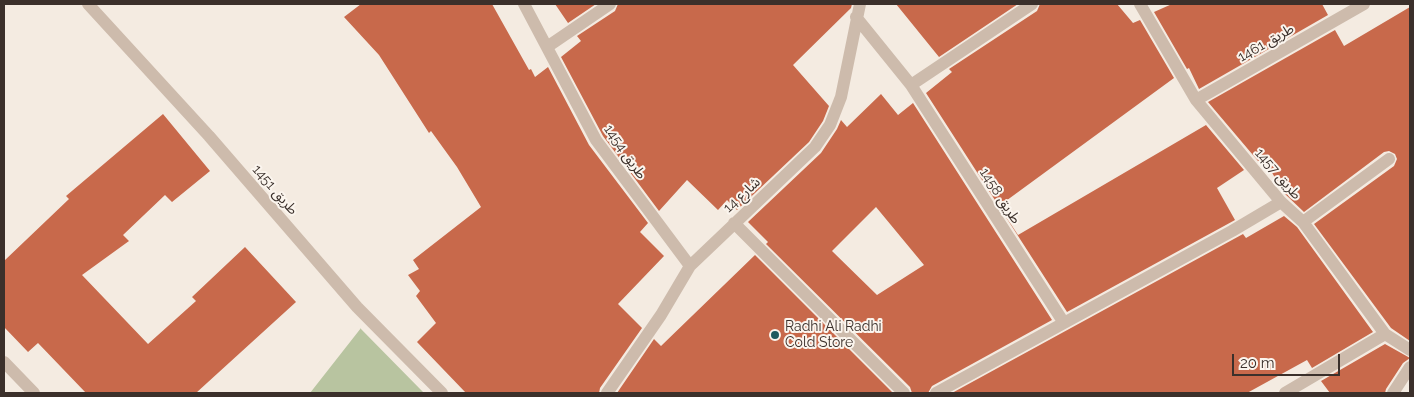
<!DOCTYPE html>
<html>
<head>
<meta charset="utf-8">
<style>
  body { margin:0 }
  #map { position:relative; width:1414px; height:397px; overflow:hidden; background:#f4ebe1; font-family:Raleway,sans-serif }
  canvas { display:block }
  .frame { position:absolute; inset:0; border:5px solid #3b302b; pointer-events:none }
  .scale { position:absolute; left:1232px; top:354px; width:108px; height:22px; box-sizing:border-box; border:2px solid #3b302b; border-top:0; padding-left:6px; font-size:15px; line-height:18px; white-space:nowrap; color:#3b302b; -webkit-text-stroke:4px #fbf5ee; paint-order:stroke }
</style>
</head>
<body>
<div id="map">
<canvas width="1414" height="397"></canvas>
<div class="frame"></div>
<div class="scale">20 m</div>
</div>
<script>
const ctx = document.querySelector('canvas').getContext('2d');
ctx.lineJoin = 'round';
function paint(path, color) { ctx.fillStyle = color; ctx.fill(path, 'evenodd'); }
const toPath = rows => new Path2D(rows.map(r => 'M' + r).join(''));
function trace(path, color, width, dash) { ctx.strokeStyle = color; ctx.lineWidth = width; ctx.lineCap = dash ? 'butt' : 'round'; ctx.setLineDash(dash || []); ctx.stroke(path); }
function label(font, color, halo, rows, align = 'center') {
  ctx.font = font + ' Raleway,"Noto Sans Arabic",sans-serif'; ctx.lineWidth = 4; ctx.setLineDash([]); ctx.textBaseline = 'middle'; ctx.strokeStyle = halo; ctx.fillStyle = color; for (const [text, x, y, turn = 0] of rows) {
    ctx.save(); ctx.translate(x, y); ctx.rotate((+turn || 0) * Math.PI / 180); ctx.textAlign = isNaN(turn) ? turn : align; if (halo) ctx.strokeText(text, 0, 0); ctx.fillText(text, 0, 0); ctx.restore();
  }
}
const green = toPath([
  [361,328,361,329,424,393,310,393]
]);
const building = toPath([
  [361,4,492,4,529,70,531,69,535,77,548,67,589,145,648,223,640,232,664,256,618,304,642,328,600,388,599,393,466,393,417,342,436,323,416,296,420,291,408,275,419,269,413,260,481,207,457,167,431,131,429,133,379,55,344,17],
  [555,4,596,4,568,23],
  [618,4,852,4,851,8,793,65,829,106,823,121,809,142,737,210,727,200,718,210,687,180,659,211,603,136,561,57,581,41,577,36,615,11],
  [896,4,1018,4,939,57],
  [1040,4,1117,4,1133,23,1140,20,1174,78,999,206,1018,235,1206,125,1244,170,1217,188,1235,220,1067,312,926,93,952,72,949,69,1037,11],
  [1172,4,1322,4,1328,15,1199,89,1189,68,1187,69,1154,12],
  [1410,7,1410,341,1391,328,1314,224,1394,166,1397,159,1395,154,1389,151,1384,152,1304,212,1285,194,1263,158,1258,161,1208,102,1335,30,1344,46],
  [881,94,898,115,913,103,1052,320,932,386,928,393,912,393,910,387,766,244,768,242,748,222,821,153,837,129,841,120,847,127],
  [876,207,924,265,877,295,832,251],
  [163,114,210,171,172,202,165,195,123,235,129,241,82,275,148,344,196,301,192,297,245,247,296,302,196,393,86,393,38,343,28,352,4,327,4,261,69,199,66,196],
  [1284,216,1297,227,1373,332,1312,368,1307,360,1247,393,952,393,1243,234,1246,238],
  [755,255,893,393,617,393,654,339,661,346],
  [1385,344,1410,358,1403,363,1386,389,1385,393,1330,393,1321,381]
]);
const minor = toPath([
  [88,4,209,136,357,307,442,393],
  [524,4,596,140,690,266],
  [1140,4,1196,100,1281,202,1303,222,1385,334,1410,350],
  [856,17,911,85,1064,323],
  [547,47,610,4],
  [911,85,1032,4],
  [1196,100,1364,4],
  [1303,222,1389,159],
  [734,223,904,393],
  [4,362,34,393],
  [607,393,661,315,690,266,815,147,830,125,841,97,860,4],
  [936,393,1232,231,1281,202],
  [1285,393,1385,334],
  [1393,393,1410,367]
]);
const markers = [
  [775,335,5,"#1f5a5e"]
];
const streetNames = [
  ["طريق 1461",1266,43,-30],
  ["طريق 1454",625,152,55],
  ["طريق 1457",1278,174,49],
  ["طريق 1451",275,190,49],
  ["شارع 14",742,195,-43],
  ["طريق 1458",1000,196,57]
];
const poiNames = [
  ["Radhi Ali Radhi",785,327],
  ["Cold Store",785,343]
];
paint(green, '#b8c4a0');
paint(building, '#c8694b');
trace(minor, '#cdbbac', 12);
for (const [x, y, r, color] of markers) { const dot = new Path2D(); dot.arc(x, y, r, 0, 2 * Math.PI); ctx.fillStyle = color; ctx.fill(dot); trace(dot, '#fbf5ee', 2); }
label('14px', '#3b302b', '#fbf5ee', streetNames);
label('14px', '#3b302b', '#fbf5ee', poiNames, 'left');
</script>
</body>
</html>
